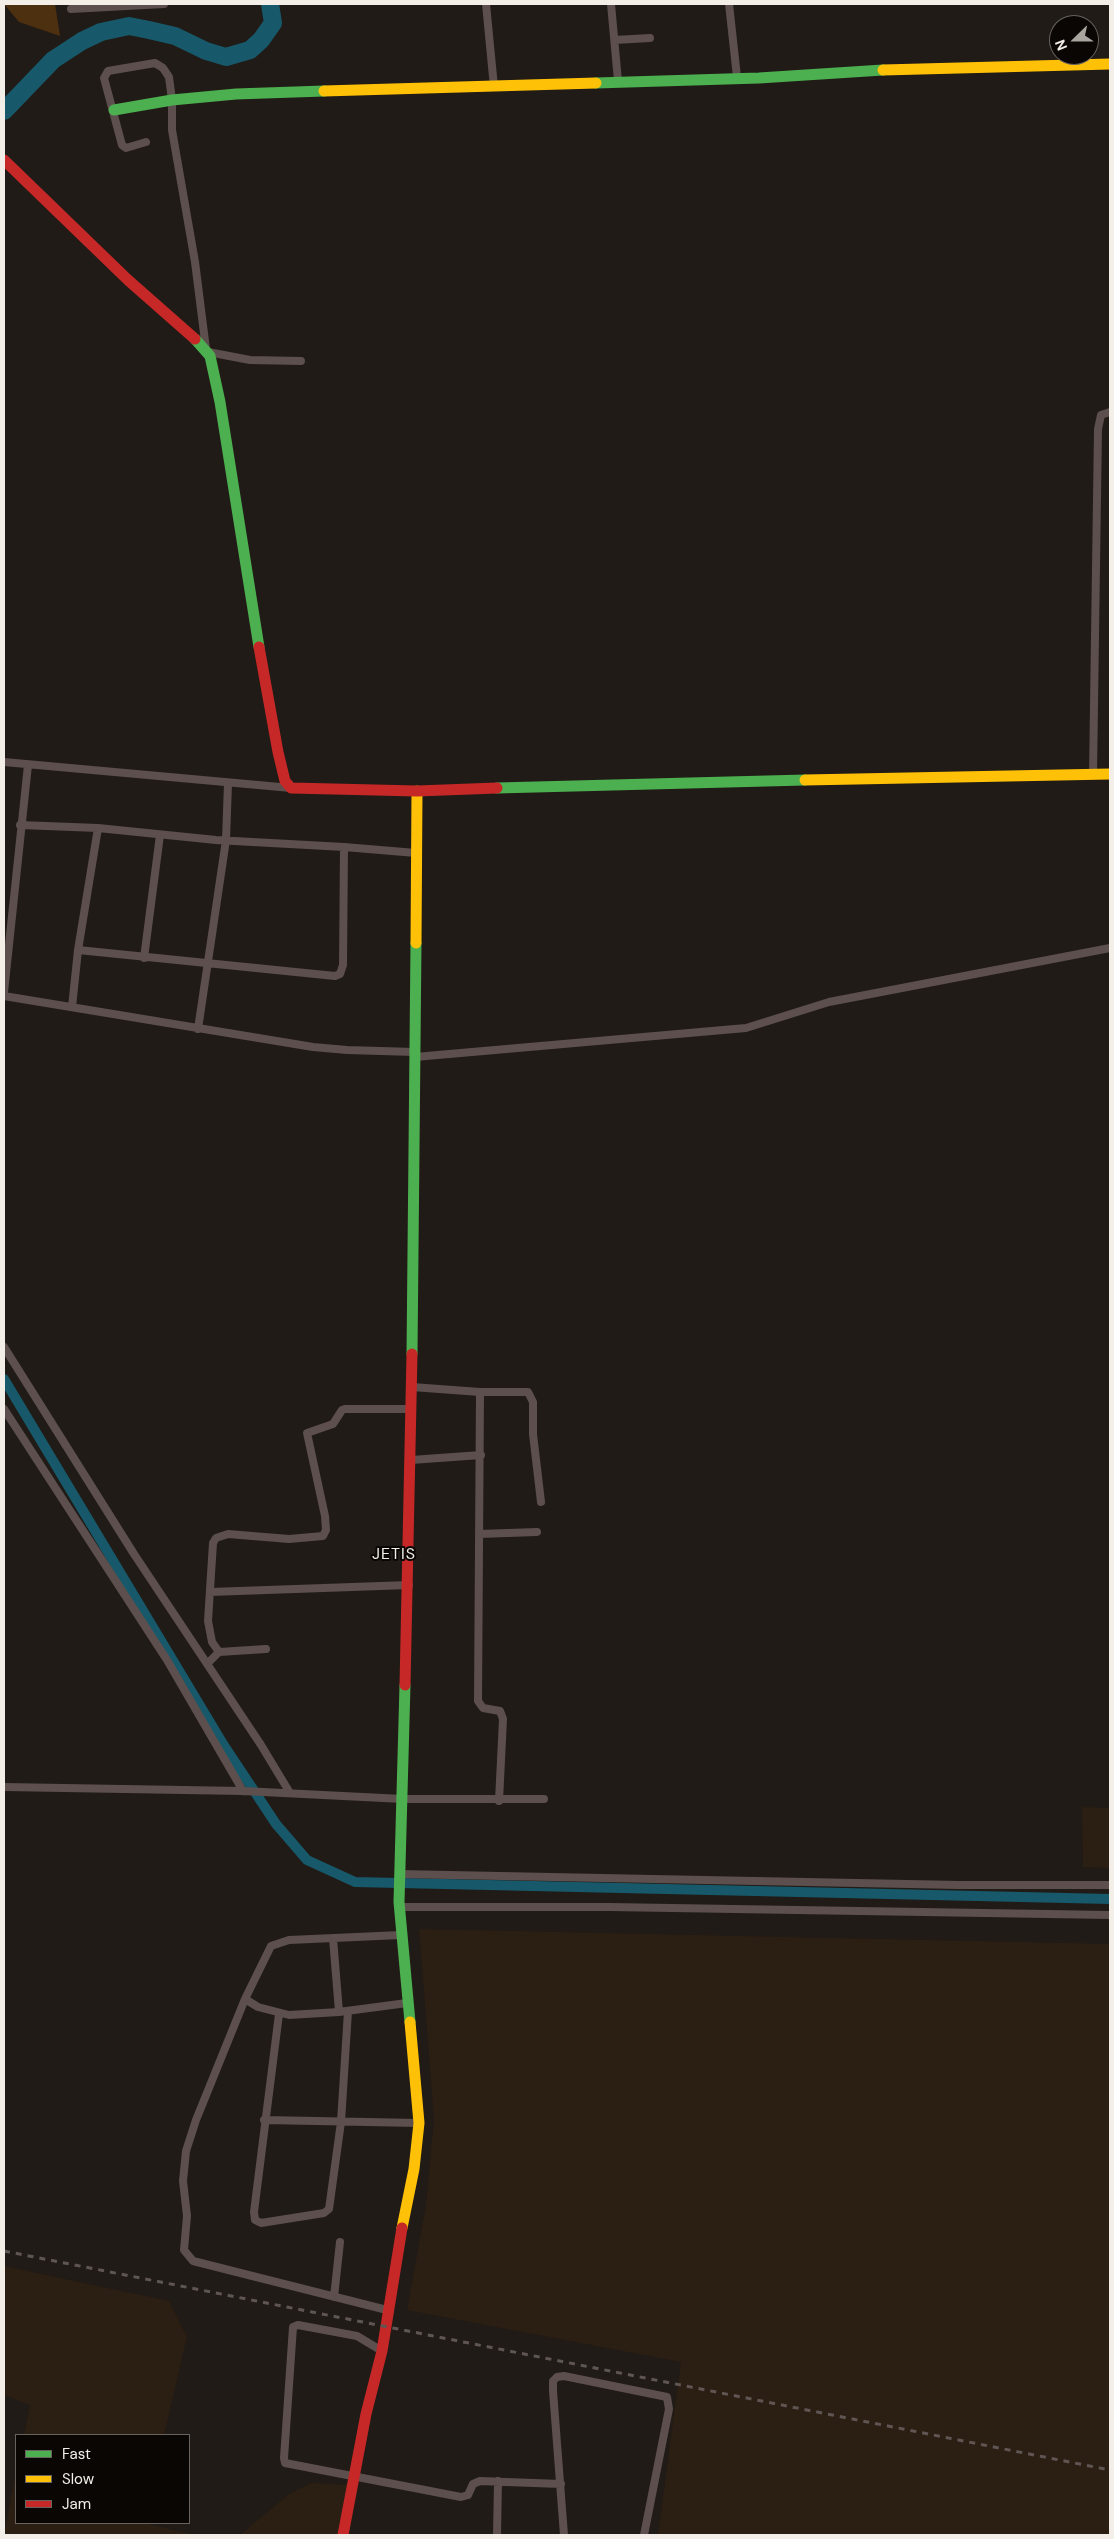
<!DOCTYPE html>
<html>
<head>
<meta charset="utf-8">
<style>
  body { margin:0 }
  #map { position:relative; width:1114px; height:2539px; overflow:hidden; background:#201b16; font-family:"DM Sans",sans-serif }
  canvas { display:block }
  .frame { position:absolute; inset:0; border:5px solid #f4eee8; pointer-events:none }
  .legend { position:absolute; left:15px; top:2434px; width:175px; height:90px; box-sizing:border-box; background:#0a0604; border:1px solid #68635f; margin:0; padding:6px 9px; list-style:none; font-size:15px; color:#f4eee8 }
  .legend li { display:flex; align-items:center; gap:10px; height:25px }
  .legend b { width:25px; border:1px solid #68635f }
  .north { position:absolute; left:1049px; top:15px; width:50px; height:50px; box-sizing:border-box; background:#0a0604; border:1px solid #68635f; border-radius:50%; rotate:248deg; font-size:14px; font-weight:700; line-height:20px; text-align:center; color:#f4eee8 }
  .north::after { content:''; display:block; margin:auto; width:18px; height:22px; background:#aaa49e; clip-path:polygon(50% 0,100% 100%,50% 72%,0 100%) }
</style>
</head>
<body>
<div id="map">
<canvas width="1114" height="2539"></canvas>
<div class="frame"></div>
<ul class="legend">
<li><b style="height:6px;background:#4caf50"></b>Fast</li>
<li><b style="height:6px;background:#ffc107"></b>Slow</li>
<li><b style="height:6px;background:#c62828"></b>Jam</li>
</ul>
<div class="north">N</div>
</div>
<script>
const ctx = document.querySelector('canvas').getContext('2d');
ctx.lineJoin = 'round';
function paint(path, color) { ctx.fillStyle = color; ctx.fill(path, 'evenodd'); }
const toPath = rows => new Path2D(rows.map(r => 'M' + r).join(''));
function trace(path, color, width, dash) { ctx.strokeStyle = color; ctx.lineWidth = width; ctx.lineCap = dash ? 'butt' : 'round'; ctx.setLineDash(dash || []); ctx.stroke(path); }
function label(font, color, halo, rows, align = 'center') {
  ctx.font = font + ' "DM Sans",sans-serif'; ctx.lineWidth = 4; ctx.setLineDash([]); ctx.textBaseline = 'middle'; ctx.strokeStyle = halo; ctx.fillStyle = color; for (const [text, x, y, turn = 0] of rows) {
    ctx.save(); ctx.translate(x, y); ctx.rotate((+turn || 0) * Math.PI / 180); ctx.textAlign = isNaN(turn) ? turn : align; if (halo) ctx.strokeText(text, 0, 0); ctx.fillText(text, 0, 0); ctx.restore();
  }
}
const built = toPath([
  [1082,1807,1110,1808,1110,1868,1083,1867],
  [419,1929,1110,1944,1110,2535,658,2535,681,2362,407,2310,426,2205,434,2118],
  [4,2266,169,2301,187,2337,164,2435,24,2435,30,2405,4,2395],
  [16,2472,16,2523,144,2523,195,2535,4,2535],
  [311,2483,352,2485,346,2535,240,2535,289,2494]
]);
const green = toPath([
  [4,4,55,4,60,36,19,22]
]);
const canal = toPath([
  [4,1379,223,1744,276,1824,307,1860,355,1882,1110,1899]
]);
const river = toPath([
  [4,111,53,60,82,41,101,32,129,26,149,30,175,36,206,51,226,57,250,50,261,40,273,23,270,4]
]);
const street = toPath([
  [486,4,494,87],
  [611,4,618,81],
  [729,4,737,77],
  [71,9,164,4],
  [615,40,650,38],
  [146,142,126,148,122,145,104,78,108,71,155,63,163,68,169,77,172,100,172,130,195,262,206,349],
  [208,352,250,360,301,361],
  [4,762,291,788],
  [1093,775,1098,429,1101,415,1110,412],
  [20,825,98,828],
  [344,847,343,965,340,974,335,976,78,950,98,828,216,840,344,847,416,853],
  [144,958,160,835],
  [4,992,28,765],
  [4,996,313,1047,347,1050,415,1052],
  [72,1007,78,950],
  [198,1029,226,840,228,783],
  [415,1057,746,1028,829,1002,1110,948],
  [4,1347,134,1554,261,1745,290,1793],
  [412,1387,480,1392,528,1392,533,1402,533,1434,541,1502],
  [480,1392,478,1701,483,1708,500,1711,503,1719,499,1801],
  [4,1409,167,1660,243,1791],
  [411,1460,481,1455],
  [479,1534,537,1532],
  [210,1592,409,1585],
  [266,1649,219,1652,212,1642,208,1621,213,1543,216,1538,228,1534,289,1539,323,1536,326,1530,325,1516,307,1433,333,1424,342,1410,345,1409,412,1409],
  [207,1664,219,1652],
  [4,1787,243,1791,403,1799,544,1799],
  [399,1874,959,1885,1110,1885],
  [399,1907,609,1907,1110,1915],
  [333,1938,339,2012],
  [245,1999,258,2007,289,2015,339,2012,407,2003],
  [279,2014,254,2212,255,2220,261,2223,324,2213,329,2209,341,2122,348,2011],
  [264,2120,419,2123],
  [334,2297,340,2242],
  [387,2310,193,2261,184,2250,187,2216,183,2181,186,2151,196,2120,245,1999,271,1946,289,1940,401,1935],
  [382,2351,357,2336,298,2325,293,2327,284,2458,285,2463,461,2497,468,2495,473,2484,480,2481,561,2484],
  [497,2535,498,2481],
  [564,2535,553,2391,553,2381,557,2377,564,2376,667,2397,669,2409,644,2535]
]);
const fast = toPath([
  [596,83,759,78,883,70],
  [114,110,172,100,236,94,324,91],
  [195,339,210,356,220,402,259,647],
  [497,788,805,780],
  [412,1354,416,943],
  [405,1685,399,1902,410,2022]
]);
const slow = toPath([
  [883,70,1110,64],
  [324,91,596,83],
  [805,780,1110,774],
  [416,943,417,791],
  [402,2228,414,2169,419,2123,410,2022]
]);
const jam = toPath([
  [4,160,128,280,195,339],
  [259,647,278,752,285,781,291,788,417,791,497,788],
  [405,1685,412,1354],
  [343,2535,366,2414,382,2351,402,2228]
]);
const rail = toPath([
  [4,2251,1110,2470]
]);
const quarterNames = [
  ["JETIS",394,1555]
];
paint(built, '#2b1e13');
paint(green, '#4d3010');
trace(canal, '#17596a', 10);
trace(river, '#17596a', 18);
trace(street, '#5c4f4d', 8);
trace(fast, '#4caf50', 11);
trace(slow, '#ffc107', 11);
trace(jam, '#c62828', 11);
trace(rail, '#5f5654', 3, [6, 6]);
ctx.letterSpacing = '1px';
label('16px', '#f4eee8', '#0a0604', quarterNames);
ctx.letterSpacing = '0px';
</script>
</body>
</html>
